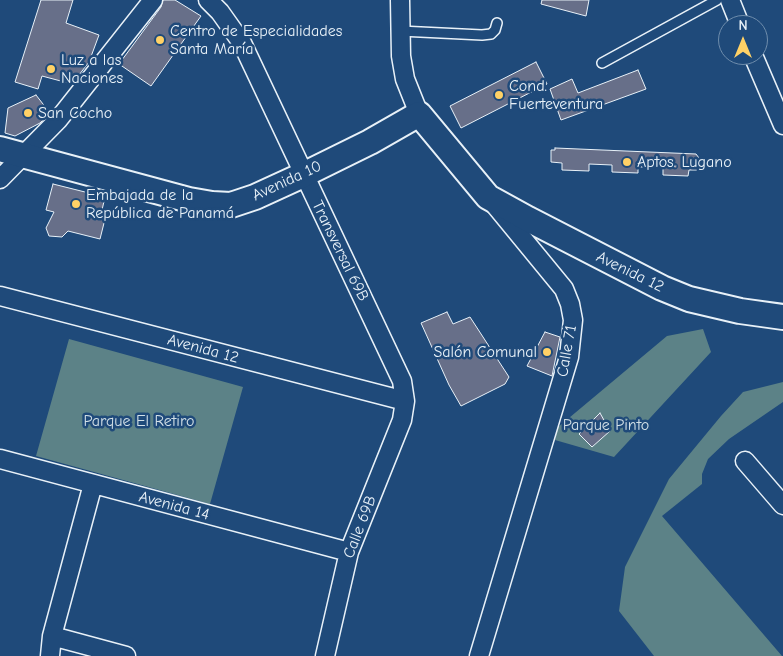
<!DOCTYPE html>
<html>
<head>
<meta charset="utf-8">
<style>
  body { margin:0 }
  #map { position:relative; width:783px; height:656px; overflow:hidden; background:#1f4a7a; font-family:"Comic Neue",sans-serif }
  canvas { display:block }
  .north { position:absolute; left:718px; top:15px; width:50px; height:50px; box-sizing:border-box; background:#1f4a7a; border:1px solid #6f8dac; border-radius:50%; rotate:0deg; font-size:14px; font-weight:700; line-height:20px; text-align:center; color:#e8f1f8 }
  .north::after { content:''; display:block; margin:auto; width:18px; height:22px; background:#ffd166; clip-path:polygon(50% 0,100% 100%,50% 72%,0 100%) }
</style>
</head>
<body>
<div id="map">
<canvas width="783" height="656"></canvas>
<div class="north">N</div>
</div>
<script>
const ctx = document.querySelector('canvas').getContext('2d');
ctx.lineJoin = 'round';
function paint(path, color) { ctx.fillStyle = color; ctx.fill(path, 'evenodd'); }
const toPath = rows => new Path2D(rows.map(r => 'M' + r).join(''));
function trace(path, color, width, dash) { ctx.strokeStyle = color; ctx.lineWidth = width; ctx.lineCap = dash ? 'butt' : 'round'; ctx.setLineDash(dash || []); ctx.stroke(path); }
function label(font, color, halo, rows, align = 'center') {
  ctx.font = font + ' "Comic Neue",sans-serif'; ctx.lineWidth = 5; ctx.setLineDash([]); ctx.textBaseline = 'middle'; ctx.strokeStyle = halo; ctx.fillStyle = color; for (const [text, x, y, turn = 0] of rows) {
    ctx.save(); ctx.translate(x, y); ctx.rotate((+turn || 0) * Math.PI / 180); ctx.textAlign = isNaN(turn) ? turn : align; if (halo) ctx.strokeText(text, 0, 0); ctx.fillText(text, 0, 0); ctx.restore();
  }
}
const green = toPath([
  [703,329,711,352,614,457,555,440,557,428,667,336],
  [69,339,243,387,210,504,36,456],
  [783,382,783,402,729,439,708,459,702,474,702,484,662,516,782,656,654,656,619,611,625,567,669,479,721,416,743,392]
]);
const building = toPath([
  [41,0,73,0,66,23,99,35,89,62,72,84,42,76,38,89,15,82,41,0],
  [163,0,175,0,201,16,151,86,119,64,161,7,163,0],
  [542,0,589,0,586,16,541,4,542,0],
  [536,62,547,84,461,128,450,106,536,62],
  [638,70,646,89,561,120,550,89,572,79,578,93,638,70],
  [36,95,50,113,40,123,15,136,5,133,8,108,36,95],
  [555,148,696,154,702,162,702,170,689,170,688,176,663,175,663,167,638,167,638,173,612,172,612,165,589,164,589,171,562,170,562,163,551,162,551,150,555,150,555,148],
  [53,184,105,197,102,210,107,211,100,239,68,231,62,237,49,236,46,228,54,212,46,210,53,184],
  [447,312,453,324,470,317,509,377,505,384,461,406,449,385,421,323,447,312],
  [545,332,560,337,552,376,527,366,545,332],
  [600,413,610,431,592,447,579,434,600,413]
]);
const lane = toPath([
  [400,31,482,35,491,34,495,30,497,23],
  [602,63,717,0]
]);
const street = toPath([
  [208,0,220,12,242,43,402,381,405,401,402,420,349,552,325,656],
  [400,0,401,56,405,79,419,114],
  [730,0,740,25],
  [753,55,783,125],
  [0,179,58,120,153,0],
  [0,296,405,401],
  [0,459,349,552],
  [745,461,783,505],
  [52,636,126,656],
  [50,656,52,636,93,484],
  [479,656,569,357,573,320,570,304,564,289,495,205]
]);
const secondary = toPath([
  [0,149,189,200,212,204,231,205,255,197,303,175,370,142,419,114,488,197,528,219,662,288,689,299,740,311,783,317]
]);
const markers = [
  [160,40,5,"#ffd166"],
  [51,69,5,"#ffd166"],
  [499,95,5,"#ffd166"],
  [28,113,5,"#ffd166"],
  [627,162,5,"#ffd166"],
  [76,204,5,"#ffd166"],
  [547,352,5,"#ffd166"]
];
const poiNames = [
  ["Centro de Especialidades",170,31],
  ["Santa María",170,49],
  ["Luz a las",61,60],
  ["Naciones",61,78],
  ["Cond.",509,86],
  ["Fuerteventura",509,104],
  ["San Cocho",38,113],
  ["Aptos. Lugano",637,162],
  ["Embajada de la",86,195],
  ["República de Panamá",86,213],
  ["Salón Comunal",537,352,"right"]
];
const streetNames = [
  ["Avenida 10",287,181,-25],
  ["Transversal 69B",340,251,64],
  ["Avenida 12",630,272,26],
  ["Avenida 12",203,349,15],
  ["Calle 71",567,351,-80],
  ["Avenida 14",174,506,15],
  ["Calle 69B",360,527,-69]
];
const parkNames = [
  ["Parque El Retiro",139,421],
  ["Parque Pinto",606,425]
];
paint(green, '#5c8287');
paint(building, '#676f89');
trace(building, '#e8f1f8', 1);
trace(lane, '#e8f1f8', 12);
trace(street, '#e8f1f8', 21);
trace(secondary, '#e8f1f8', 28);
trace(lane, '#1f4a7a', 9);
trace(street, '#1f4a7a', 18);
trace(secondary, '#1f4a7a', 24);
for (const [x, y, r, color] of markers) { const dot = new Path2D(); dot.arc(x, y, r, 0, 2 * Math.PI); ctx.fillStyle = color; ctx.fill(dot); trace(dot, '#1f4a7a', 2); }
label('16px', '#e8f1f8', '#1f4a7a', poiNames, 'left');
label('16px', '#e8f1f8', '#1f4a7a', streetNames);
label('16px', '#d3e0e7', '#1f4a7a', parkNames);
</script>
</body>
</html>
